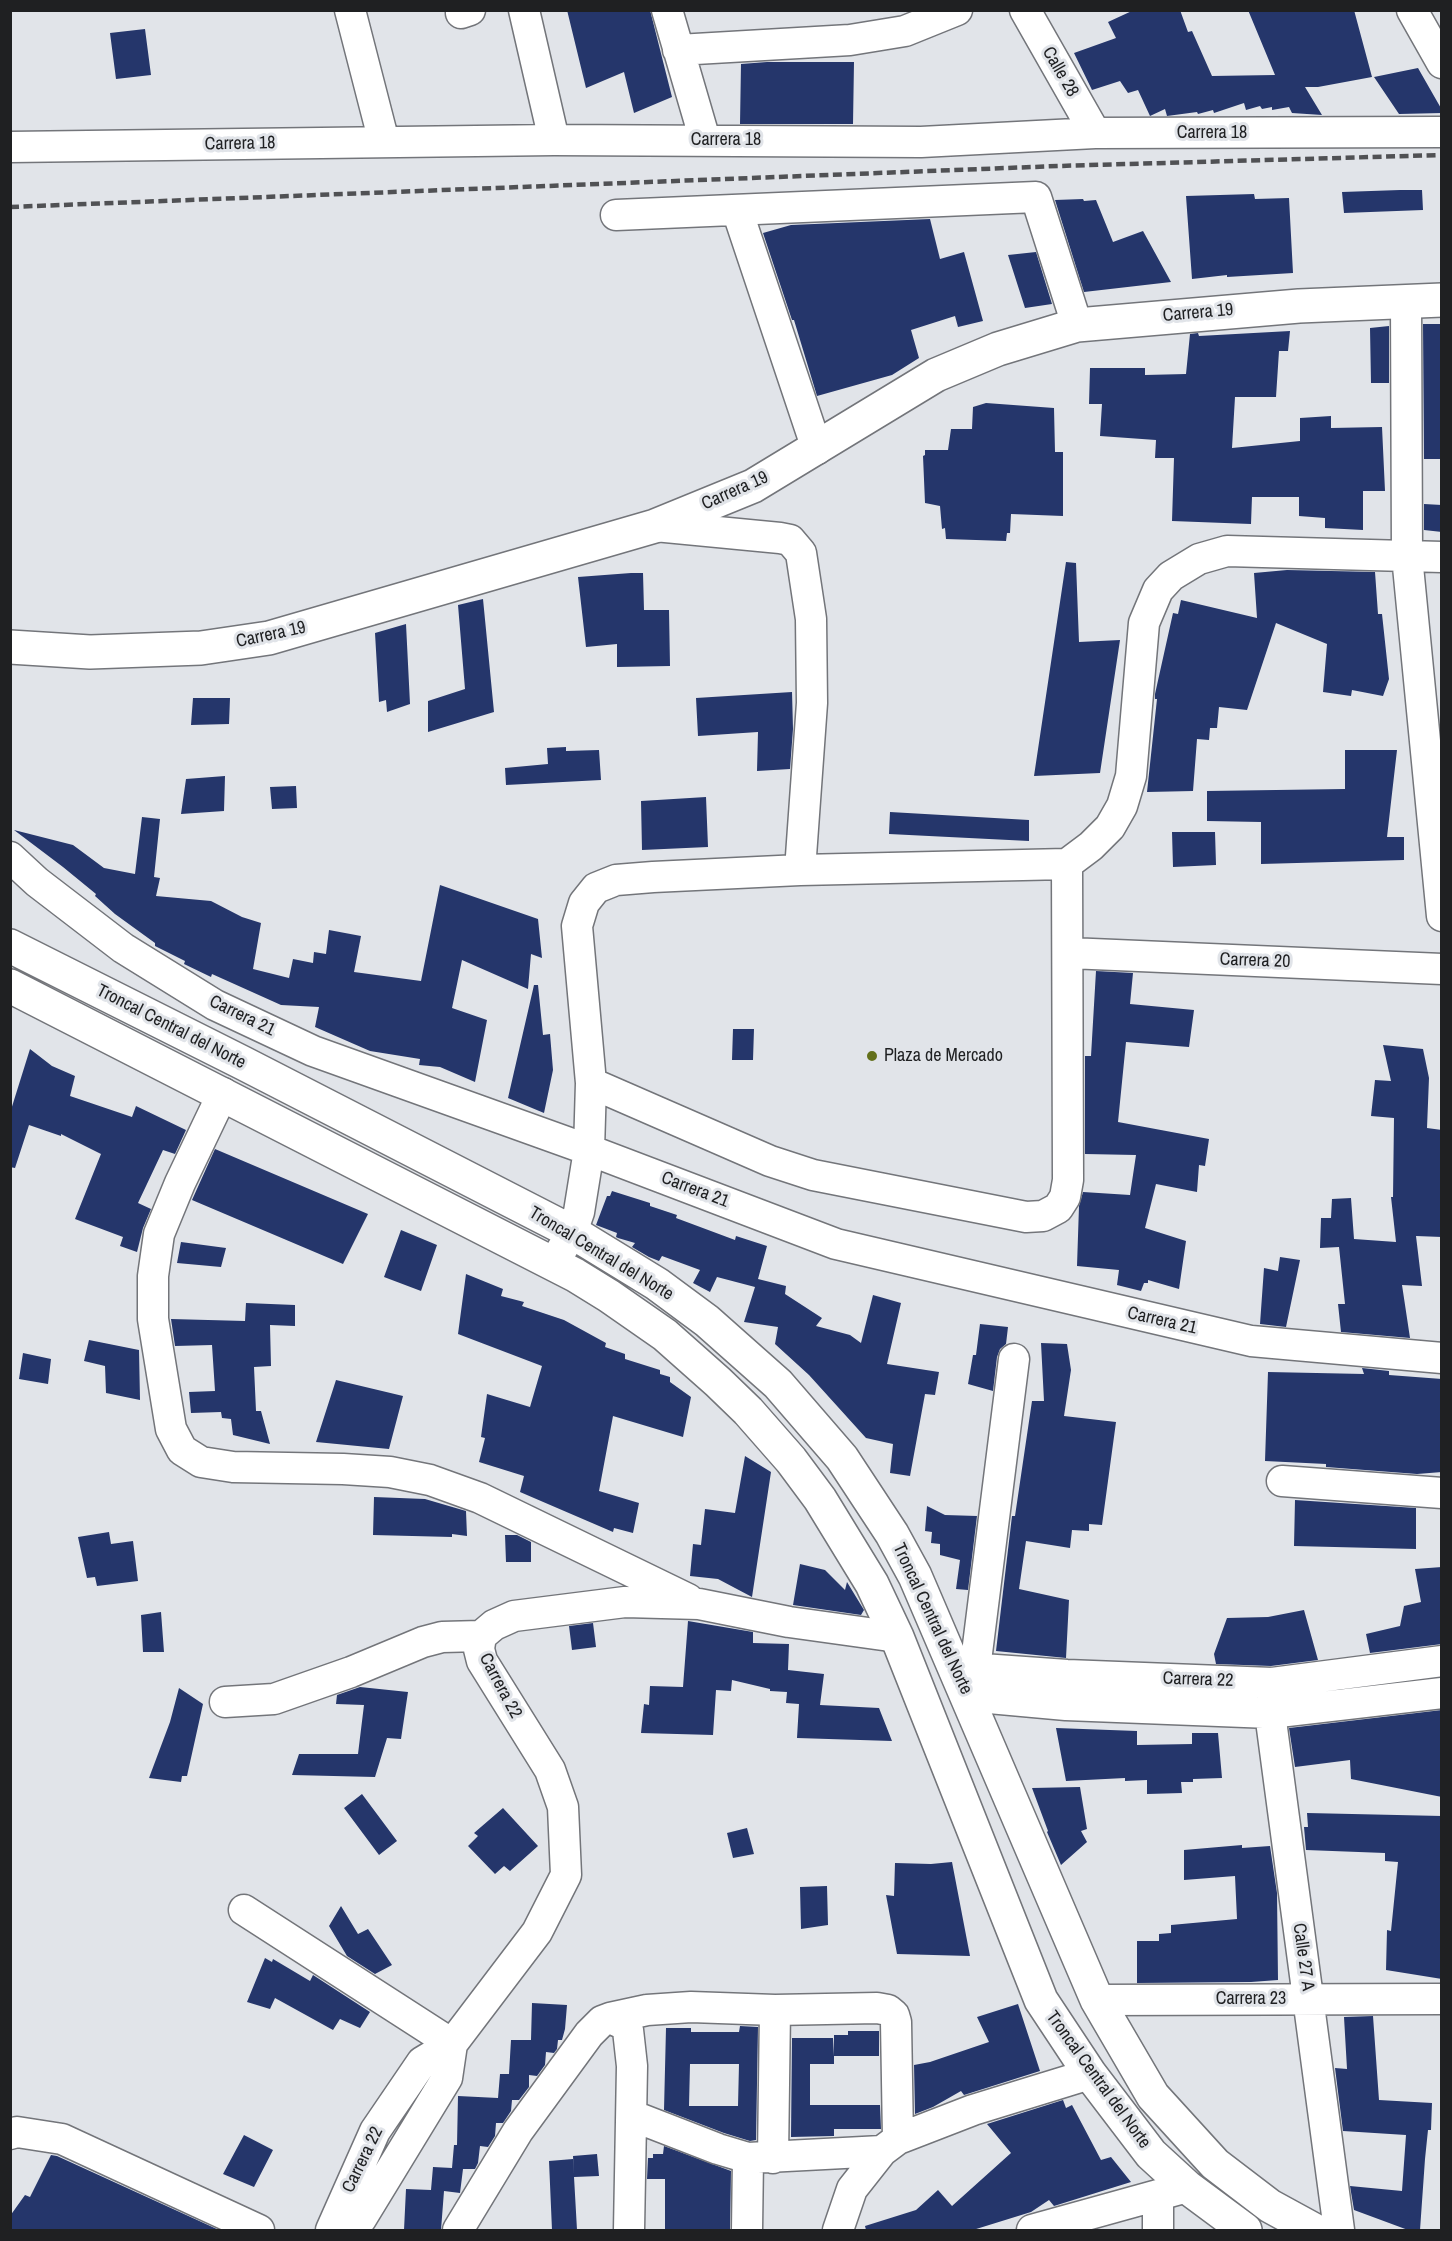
<!DOCTYPE html>
<html>
<head>
<meta charset="utf-8">
<style>
  body { margin:0 }
  #map { position:relative; width:1452px; height:2241px; overflow:hidden; background:#e1e4e9; font-family:"Archivo Narrow",sans-serif }
  canvas { display:block }
  .frame { position:absolute; inset:0; border:12px solid #1f2022; pointer-events:none }
</style>
</head>
<body>
<div id="map">
<canvas width="1452" height="2241"></canvas>
<div class="frame"></div>
</div>
<script>
const ctx = document.querySelector('canvas').getContext('2d');
ctx.lineJoin = 'round';
function paint(path, color) { ctx.fillStyle = color; ctx.fill(path, 'evenodd'); }
const toPath = rows => new Path2D(rows.map(r => 'M' + r).join(''));
function trace(path, color, width, dash) { ctx.strokeStyle = color; ctx.lineWidth = width; ctx.lineCap = dash ? 'butt' : 'round'; ctx.setLineDash(dash || []); ctx.stroke(path); }
function label(font, color, halo, rows, align = 'center') {
  ctx.font = font + ' "Archivo Narrow",sans-serif'; ctx.lineWidth = 6; ctx.setLineDash([]); ctx.textBaseline = 'middle'; ctx.strokeStyle = halo; ctx.fillStyle = color; for (const [text, x, y, turn = 0] of rows) {
    ctx.save(); ctx.translate(x, y); ctx.rotate((+turn || 0) * Math.PI / 180); ctx.textAlign = isNaN(turn) ? turn : align; if (halo) ctx.strokeText(text, 0, 0); ctx.fillText(text, 0, 0); ctx.restore();
  }
}
const building = toPath([
  [567,10,650,10,672,97,634,113,624,72,586,88],
  [1134,10,1180,10,1188,32,1192,31,1212,76,1275,75,1248,10,1354,10,1372,77,1318,87,1305,87,1322,115,1292,113,1289,107,1272,110,1272,107,1262,109,1260,106,1246,110,1244,103,1214,113,1213,110,1198,114,1197,112,1167,116,1165,109,1150,116,1138,90,1128,93,1120,81,1092,90,1074,53,1116,38,1108,22],
  [145,29,151,75,116,79,110,33],
  [767,62,854,62,853,124,740,124,741,64],
  [1418,68,1442,110,1442,113,1399,114,1374,77],
  [1400,190,1422,190,1423,210,1344,213,1342,192],
  [1254,194,1255,199,1289,198,1293,273,1227,277,1227,275,1192,279,1186,196],
  [1083,199,1084,201,1096,200,1113,242,1143,231,1171,282,1084,292,1055,200],
  [930,219,940,259,964,252,983,321,958,327,955,316,911,330,919,358,892,375,817,396,794,320,792,320,763,233,791,225],
  [1036,252,1052,304,1025,308,1008,255],
  [1423,324,1442,324,1442,459,1424,459],
  [1389,326,1389,383,1371,383,1370,328],
  [1290,331,1288,351,1279,351,1276,397,1235,397,1232,448,1300,441,1300,418,1331,416,1331,428,1382,427,1385,491,1363,491,1363,530,1325,528,1325,518,1299,516,1299,497,1252,497,1251,524,1172,521,1174,458,1155,458,1156,440,1100,436,1102,404,1089,404,1090,368,1145,368,1145,375,1186,374,1190,334,1198,333,1199,336],
  [986,403,1054,408,1055,452,1063,452,1063,516,1011,514,1010,533,1007,533,1006,541,946,539,945,528,942,529,940,506,925,503,923,456,925,455,925,450,948,450,951,429,972,429,973,407],
  [1424,504,1442,505,1442,532,1424,530],
  [1066,562,1076,563,1079,642,1120,640,1100,773,1034,776],
  [1287,570,1375,572,1378,614,1382,614,1389,679,1383,696,1352,690,1351,696,1323,692,1327,644,1276,623,1247,710,1219,707,1217,728,1210,728,1209,740,1197,739,1193,791,1147,792,1157,699,1155,699,1155,694,1173,613,1178,614,1181,600,1257,618,1254,573],
  [631,573,643,573,644,610,669,610,670,666,617,667,617,644,586,647,578,577],
  [483,599,494,712,428,732,428,701,465,689,458,605],
  [406,624,410,704,387,712,386,700,379,702,375,633],
  [792,692,793,729,790,769,757,771,758,732,698,736,696,698],
  [193,698,230,698,229,724,191,725],
  [566,747,566,751,599,750,601,780,506,785,505,768,548,764,547,748],
  [1345,750,1397,750,1387,837,1404,837,1404,860,1261,864,1261,822,1207,821,1207,791,1345,789],
  [225,776,224,811,181,814,186,779],
  [296,786,297,808,272,809,270,787],
  [706,797,708,847,642,850,641,801],
  [890,812,1029,820,1029,841,889,834],
  [142,817,160,819,154,877,160,878,156,896,211,901,242,917,261,923,253,969,289,978,293,959,313,963,314,952,326,954,329,930,361,936,354,972,421,981,440,885,538,919,542,958,531,954,528,989,462,960,452,1008,487,1020,475,1082,440,1067,419,1065,420,1059,370,1051,315,1027,319,1007,281,1005,212,974,211,977,184,964,185,961,155,946,155,943,115,914,95,896,96,894,63,867,14,830,73,845,104,868,135,874],
  [1172,832,1215,832,1216,865,1173,867],
  [1096,971,1133,973,1130,1004,1194,1010,1189,1047,1126,1042,1118,1122,1209,1139,1205,1166,1199,1165,1197,1192,1156,1184,1145,1228,1186,1241,1179,1289,1148,1280,1148,1283,1144,1283,1141,1291,1117,1285,1119,1270,1077,1266,1079,1206,1083,1192,1130,1195,1136,1155,1085,1154,1085,1056,1091,1056],
  [534,985,538,985,543,1035,550,1034,553,1070,544,1113,508,1098],
  [733,1029,754,1029,753,1060,732,1060],
  [1383,1045,1423,1049,1429,1078,1427,1128,1442,1130,1442,1237,1416,1236,1422,1286,1402,1285,1410,1338,1341,1332,1338,1304,1345,1304,1339,1247,1320,1248,1321,1218,1331,1218,1332,1199,1351,1198,1354,1239,1396,1242,1391,1197,1393,1197,1394,1118,1371,1116,1375,1080,1391,1081],
  [30,1049,52,1066,75,1076,70,1096,132,1117,136,1106,186,1130,175,1154,163,1150,138,1203,151,1209,143,1228,137,1252,120,1246,123,1237,75,1219,101,1154,61,1134,61,1136,29,1125,15,1168,10,1167,10,1113],
  [215,1149,368,1214,343,1264,192,1200],
  [612,1191,650,1203,650,1206,677,1215,676,1218,735,1240,736,1236,767,1246,758,1279,786,1286,785,1294,822,1318,816,1326,850,1335,861,1343,873,1295,901,1303,887,1364,939,1372,935,1395,925,1394,910,1476,890,1473,893,1444,866,1438,809,1375,775,1344,778,1327,744,1322,755,1287,717,1277,710,1292,693,1283,700,1270,662,1256,659,1261,649,1257,632,1247,635,1243,618,1238,616,1237,617,1233,596,1225,607,1196,610,1196],
  [401,1230,437,1245,421,1291,384,1277],
  [181,1242,226,1248,221,1267,177,1263],
  [1280,1257,1300,1260,1286,1327,1260,1324,1264,1268,1278,1271],
  [466,1274,503,1289,501,1296,524,1302,522,1306,564,1320,606,1343,605,1347,625,1354,625,1359,660,1370,660,1374,670,1377,670,1382,691,1397,683,1437,613,1416,599,1491,639,1503,633,1533,614,1528,613,1532,520,1492,524,1476,479,1462,485,1438,481,1437,487,1394,530,1407,542,1366,458,1334],
  [246,1303,295,1305,295,1326,270,1325,271,1366,254,1367,256,1411,261,1411,270,1444,233,1435,231,1419,222,1418,221,1412,191,1413,189,1392,215,1391,212,1345,175,1346,171,1319,245,1321],
  [980,1324,1008,1327,1006,1344,1000,1349,997,1357,993,1391,968,1384,973,1355,976,1355],
  [89,1340,139,1350,140,1400,106,1393,105,1366,84,1361],
  [1041,1343,1067,1344,1071,1370,1064,1416,1116,1422,1102,1525,1089,1524,1089,1531,1072,1530,1070,1548,1026,1541,1019,1589,1069,1600,1066,1658,996,1651,1012,1516,1015,1516,1032,1401,1044,1401],
  [23,1353,51,1359,48,1384,19,1379],
  [1362,1368,1389,1371,1389,1375,1442,1379,1442,1472,1417,1474,1326,1467,1326,1464,1265,1461,1268,1372,1364,1374],
  [336,1380,403,1396,389,1449,316,1442],
  [745,1456,771,1472,752,1597,718,1579,690,1576,693,1544,701,1545,705,1509,735,1513],
  [374,1497,425,1499,466,1511,467,1536,452,1534,452,1537,373,1535],
  [1295,1500,1416,1508,1416,1549,1294,1546],
  [927,1506,945,1515,977,1516,968,1590,956,1589,960,1560,940,1555,940,1544,931,1543,932,1532,925,1531],
  [109,1532,111,1544,133,1541,138,1581,97,1586,95,1577,87,1578,78,1537],
  [505,1535,517,1535,531,1542,531,1562,506,1562],
  [800,1564,825,1570,845,1590,847,1582,864,1610,861,1615,793,1605],
  [1442,1567,1442,1644,1370,1653,1366,1634,1400,1626,1404,1606,1421,1602,1415,1569],
  [1304,1610,1318,1660,1271,1666,1216,1664,1214,1654,1227,1618,1268,1617],
  [161,1612,164,1652,143,1652,141,1615],
  [688,1621,753,1632,753,1643,789,1644,788,1670,824,1674,820,1705,879,1708,892,1741,797,1738,799,1704,786,1703,787,1692,770,1691,770,1689,732,1680,731,1691,716,1690,713,1735,641,1733,644,1704,649,1705,650,1686,683,1687],
  [593,1623,596,1647,572,1650,569,1626],
  [360,1687,408,1692,401,1739,387,1738,375,1777,292,1775,299,1754,358,1754,364,1705,336,1704,337,1695],
  [179,1688,203,1704,187,1776,182,1776,181,1782,149,1778,170,1722],
  [1442,1710,1440,1754,1442,1754,1442,1797,1351,1779,1350,1760,1295,1767,1289,1728],
  [1056,1728,1137,1731,1137,1745,1192,1744,1192,1733,1218,1733,1222,1778,1193,1779,1193,1782,1181,1782,1182,1793,1147,1794,1147,1780,1125,1781,1125,1778,1066,1781],
  [1080,1787,1087,1829,1081,1831,1087,1842,1061,1865,1047,1832,1048,1831,1032,1788],
  [362,1794,397,1841,379,1855,344,1808],
  [503,1808,538,1846,510,1871,504,1866,495,1874,468,1846,478,1836,474,1833],
  [1307,1813,1442,1816,1442,1979,1386,1970,1387,1930,1391,1931,1398,1862,1385,1861,1385,1853,1306,1850,1304,1827,1308,1827],
  [747,1828,754,1854,733,1858,727,1833],
  [1242,1845,1242,1848,1270,1846,1277,1893,1278,1980,1251,1982,1137,1983,1137,1941,1159,1941,1159,1934,1171,1933,1171,1925,1237,1919,1235,1876,1184,1880,1184,1850],
  [952,1862,970,1956,897,1954,886,1895,894,1896,895,1863,931,1864],
  [827,1886,828,1925,801,1929,800,1887],
  [341,1906,358,1934,368,1929,392,1965,375,1974,347,1956,329,1926],
  [265,1958,272,1962,273,1959,310,1981,313,1975,370,2012,360,2028,340,2019,333,2030,275,1998,270,2009,247,2002],
  [532,2003,567,2005,565,2029,562,2040,558,2040,557,2049,554,2053,546,2052,545,2065,537,2076,529,2075,529,2087,519,2100,512,2100,511,2111,503,2123,496,2123,495,2136,488,2147,480,2146,478,2163,475,2169,463,2169,460,2193,444,2191,441,2230,404,2230,406,2189,431,2190,433,2167,452,2168,454,2145,457,2145,458,2096,498,2098,500,2074,509,2074,511,2040,531,2040],
  [1018,2004,1040,2071,964,2095,961,2091,933,2107,915,2114,914,2065,930,2062,989,2042,977,2017],
  [1373,2016,1379,2100,1432,2103,1431,2130,1428,2130,1425,2159,1420,2230,1408,2230,1354,2210,1350,2186,1402,2191,1406,2135,1343,2131,1335,2068,1347,2069,1344,2017],
  [740,2026,758,2027,756,2140,750,2141,724,2133,664,2110,666,2028,691,2028,691,2032,739,2032],
  [690,2064,739,2064,738,2106,689,2106],
  [848,2031,879,2031,879,2056,834,2056,834,2064,810,2064,810,2105,880,2105,881,2129,834,2129,834,2136,791,2137,792,2038,833,2038,834,2056,834,2035,848,2035],
  [1063,2100,1066,2108,1072,2105,1101,2160,1111,2157,1131,2182,1054,2206,1049,2200,1031,2212,973,2230,866,2230,865,2226,916,2210,938,2190,952,2206,1011,2153,987,2124],
  [244,2135,273,2150,254,2187,223,2174],
  [664,2146,731,2171,730,2230,665,2230,665,2179,647,2179,648,2158,653,2158,653,2154,663,2154],
  [597,2154,599,2176,574,2177,573,2156],
  [51,2155,57,2156,219,2230,10,2230,10,2216,25,2195,30,2197],
  [573,2159,577,2230,552,2230,549,2161]
]);
const minor = toPath([
  [350,10,384,142],
  [524,10,554,140],
  [667,10,705,140],
  [1025,10,1095,133],
  [1412,10,1442,63],
  [461,13,470,10],
  [678,50,850,40,905,31,957,10],
  [10,147,554,140,921,142,1095,133,1442,132],
  [737,210,817,449],
  [616,215,1036,197,1077,325],
  [1406,301,1407,556,1442,916],
  [655,526,780,538,790,540,801,553,811,619,812,703,800,870],
  [10,857,37,882,123,948,215,1005,313,1051,589,1150,836,1244,1251,1341,1442,1358],
  [1069,953,1442,969],
  [591,1083,770,1161,813,1175,1026,1217,1043,1216,1058,1208,1065,1197,1068,1180,1067,864],
  [223,1093,180,1183,159,1234,153,1276,153,1319,171,1429,182,1450,201,1462,233,1467,343,1469,390,1472,430,1480,480,1498,688,1599],
  [554,1263,572,1232,579,1212,589,1150,591,1083,577,926,584,903,596,888,616,880,653,877,800,870,1067,864,1091,846,1110,827,1122,806,1131,776,1144,623,1158,590,1171,576,1199,559,1227,551,1442,557],
  [1282,1481,1442,1493],
  [954,1667,1067,1675,1272,1683,1442,1661],
  [1272,1683,1270,1713,1339,2230],
  [979,1690,975,1669,1014,1359],
  [967,1696,1066,1705,1270,1713,1442,1693],
  [225,1702,274,1699,351,1672,423,1642,442,1637,481,1636],
  [244,1910,452,2044],
  [1097,2000,1442,1999],
  [610,2018,647,2010,691,2007,775,2010,877,2008,888,2010,894,2015,896,2022,898,2139],
  [633,2116,718,2149,748,2158,882,2151],
  [10,2134,17,2132,62,2139,259,2230],
  [773,2158,775,2010],
  [331,2230,375,2131,422,2062,452,2044,537,1932,566,1875,563,1807,550,1770,482,1661,479,1649,481,1636,494,1625,514,1616,625,1602,699,1604,789,1622,897,1637],
  [349,2230,361,2219,447,2078,452,2044],
  [458,2230,518,2131,589,2034,602,2021,610,2018,623,2024,628,2030,632,2066,629,2230],
  [747,2230,748,2158],
  [838,2230,852,2189,882,2151,898,2139,973,2110,1090,2074],
  [1032,2230,1187,2187],
  [1158,2230,1158,2195]
]);
const tertiary = toPath([
  [10,647,90,652,201,648,269,638,655,526,753,486,936,375,998,349,1077,325,1299,306,1442,300]
]);
const trunk = toPath([
  [10,946,243,1063,572,1232,657,1284,707,1321,778,1384,842,1458,892,1534,915,1576,1097,2000,1153,2096,1215,2164,1270,2206,1314,2230],
  [10,986,575,1275,609,1296,665,1335,718,1382,748,1411,791,1460,820,1499,872,1584,897,1637,1041,2000,1090,2074,1151,2154,1187,2187,1245,2230]
]);
const rail = toPath([
  [10,207,1058,166,1442,155]
]);
const markers = [
  [872,1056,6,"#63701b"]
];
const streetNames = [
  ["Calle 28",1060,72,60],
  ["Carrera 18",1212,133],
  ["Carrera 18",726,140],
  ["Carrera 18",240,144,-1],
  ["Carrera 19",1198,313,-5],
  ["Carrera 19",735,491,-24],
  ["Carrera 19",271,635,-12],
  ["Carrera 20",1255,961,2],
  ["Carrera 21",242,1016,26],
  ["Troncal Central del Norte",171,1027,27],
  ["Carrera 21",695,1190,21],
  ["Troncal Central del Norte",601,1254,31],
  ["Carrera 21",1162,1321,13],
  ["Troncal Central del Norte",932,1619,65],
  ["Carrera 22",1198,1680,2],
  ["Carrera 22",500,1686,62],
  ["Calle 27 A",1303,1957,82],
  ["Carrera 23",1251,1999],
  ["Troncal Central del Norte",1098,2080,54],
  ["Carrera 22",363,2160,-64]
];
const poiNames = [
  ["Plaza de Mercado",884,1056]
];
paint(building, '#25366b');
trace(minor, '#73757a', 33);
trace(tertiary, '#73757a', 36);
trace(trunk, '#73757a', 36);
trace(minor, '#fff', 30);
trace(tertiary, '#fff', 33);
trace(trunk, '#fff', 33);
trace(rail, '#505154', 4.5, [9, 4.5]);
for (const [x, y, r, color] of markers) { const dot = new Path2D(); dot.arc(x, y, r, 0, 2 * Math.PI); ctx.fillStyle = color; ctx.fill(dot); trace(dot, '#e1e4e9', 2); }
label('18px', '#1f2022', '#e1e4e9', streetNames);
label('18px', '#1f2022', '#e1e4e9', poiNames, 'left');
</script>
</body>
</html>
